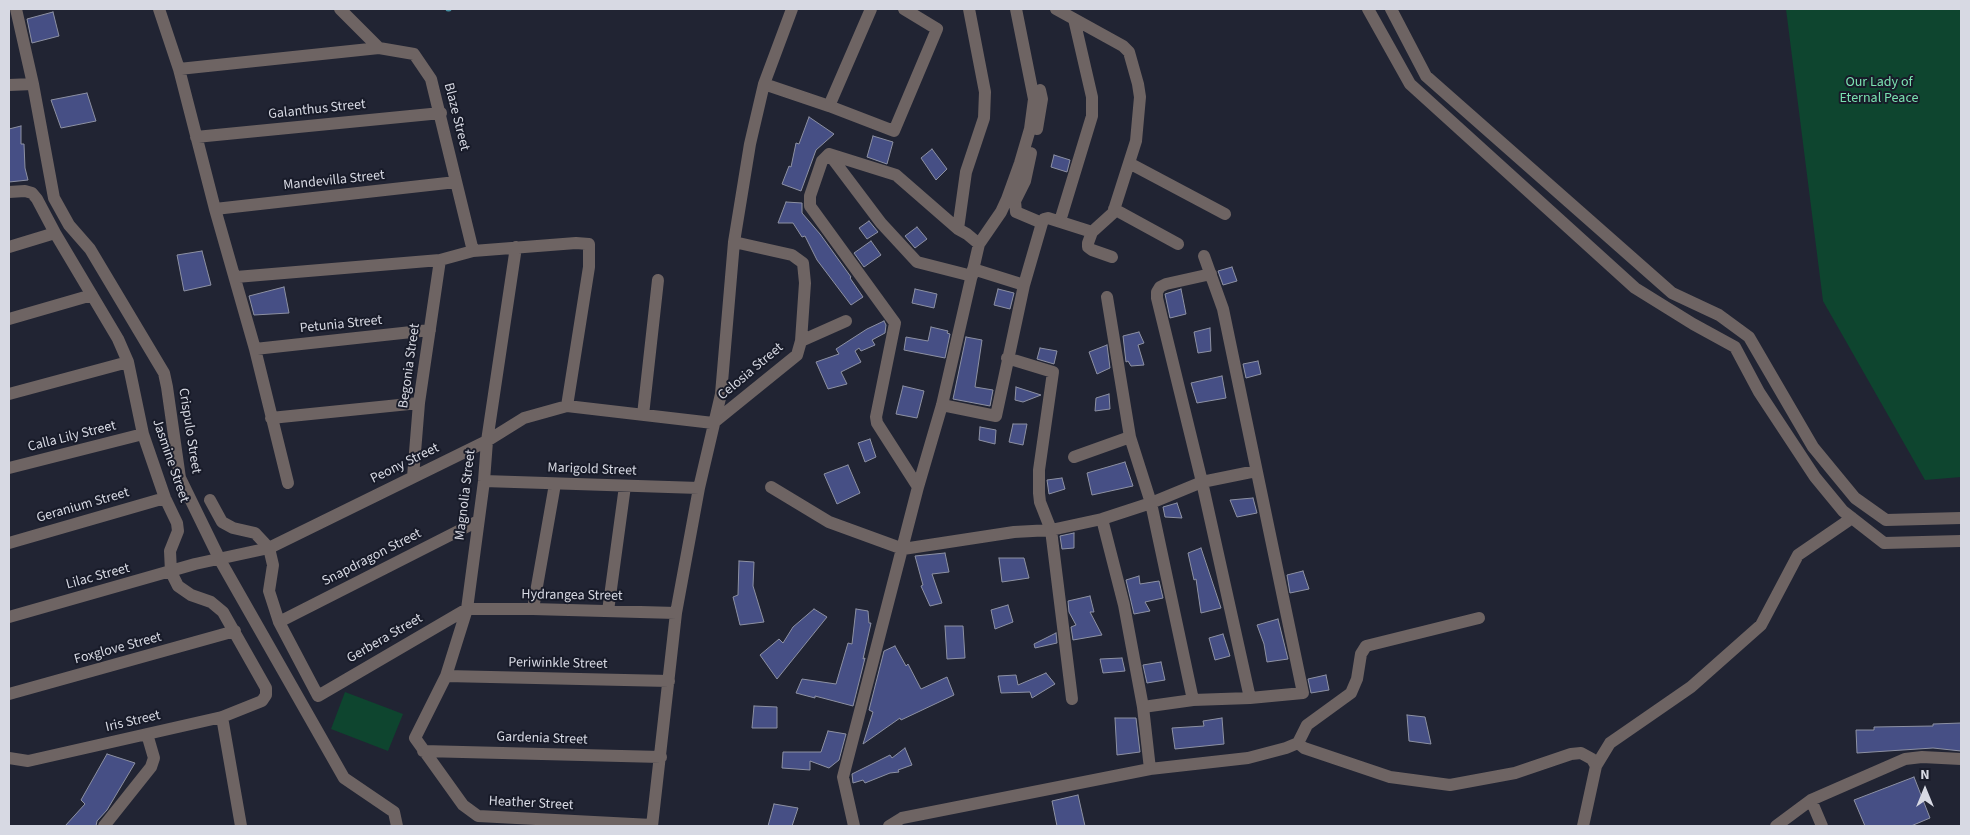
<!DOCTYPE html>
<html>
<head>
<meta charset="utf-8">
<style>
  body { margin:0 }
  #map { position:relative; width:1970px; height:835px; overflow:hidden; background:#212433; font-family:"Source Sans 3",sans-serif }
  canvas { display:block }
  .frame { position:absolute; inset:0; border:10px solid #d7d9e3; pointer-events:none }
  .north { position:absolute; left:1900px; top:765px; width:50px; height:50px; -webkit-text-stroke:4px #181b29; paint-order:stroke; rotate:0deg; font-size:14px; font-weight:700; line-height:20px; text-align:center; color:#d7d9e3 }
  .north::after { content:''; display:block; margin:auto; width:18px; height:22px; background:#d7d9e3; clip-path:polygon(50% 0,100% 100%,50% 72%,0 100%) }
</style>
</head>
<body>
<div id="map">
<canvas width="1970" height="835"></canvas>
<div class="frame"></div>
<div class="north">N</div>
</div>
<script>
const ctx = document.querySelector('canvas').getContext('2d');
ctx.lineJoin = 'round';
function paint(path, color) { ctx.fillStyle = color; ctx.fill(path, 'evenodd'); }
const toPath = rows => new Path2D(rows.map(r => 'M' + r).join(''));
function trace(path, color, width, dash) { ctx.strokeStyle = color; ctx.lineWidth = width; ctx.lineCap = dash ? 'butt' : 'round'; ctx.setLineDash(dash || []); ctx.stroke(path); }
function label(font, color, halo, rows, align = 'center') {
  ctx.font = font + ' "Source Sans 3",sans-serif'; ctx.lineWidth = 4; ctx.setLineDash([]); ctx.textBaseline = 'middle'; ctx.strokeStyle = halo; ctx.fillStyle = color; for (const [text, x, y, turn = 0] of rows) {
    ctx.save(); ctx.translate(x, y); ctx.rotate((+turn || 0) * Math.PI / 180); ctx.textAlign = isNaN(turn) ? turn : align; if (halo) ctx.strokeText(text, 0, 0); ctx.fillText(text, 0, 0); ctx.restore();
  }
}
const green = toPath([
  [1786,9,1961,9,1961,477,1925,480,1823,301],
  [345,692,403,714,388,751,331,729]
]);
const stream = toPath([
  [448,9,449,9]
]);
const building = toPath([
  [53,12,59,36,32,43,27,19,53,12],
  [87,93,96,121,61,128,51,100,87,93],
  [809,117,834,134,816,150,801,191,782,184,789,166,791,167,796,143,799,144,809,117],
  [21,126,21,144,24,144,25,168,28,180,9,182,9,129,21,126],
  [873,136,893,142,887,164,867,157,873,136],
  [932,149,947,169,936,180,921,158,932,149],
  [1054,155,1070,160,1067,172,1051,167,1054,155],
  [786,202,802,203,802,213,820,234,851,277,850,278,863,297,851,305,817,260,805,236,802,237,793,223,778,223,786,202],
  [869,221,878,232,867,239,859,228,869,221],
  [917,227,927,239,915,248,905,236,917,227],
  [871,241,881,255,864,267,854,253,871,241],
  [202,251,211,285,184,291,177,255,202,251],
  [1232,267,1237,281,1223,285,1218,271,1232,267],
  [284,287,289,313,254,315,249,296,284,287],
  [915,289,937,294,934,308,912,303,915,289],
  [998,289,1014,293,1010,309,994,305,998,289],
  [1181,289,1186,314,1170,318,1165,294,1181,289],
  [884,321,886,325,885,333,872,340,875,345,861,351,859,348,855,351,861,362,841,372,847,384,828,389,816,362,839,354,836,349,867,329,884,321],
  [931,327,948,331,947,333,950,334,945,358,904,350,906,337,928,341,931,327],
  [1210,328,1211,351,1198,353,1194,332,1210,328],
  [1139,332,1144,343,1138,345,1144,365,1131,366,1128,361,1126,362,1123,336,1139,332],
  [966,337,982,340,975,387,993,390,990,406,953,399,966,337],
  [1107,345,1110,368,1097,374,1089,352,1107,345],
  [1040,348,1057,351,1054,364,1037,359,1040,348],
  [1258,361,1261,374,1246,378,1243,364,1258,361],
  [1222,376,1226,398,1197,403,1191,383,1222,376],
  [903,386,924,391,917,418,896,414,903,386],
  [1016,387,1041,395,1023,402,1015,400,1016,387],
  [1109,394,1110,409,1095,411,1096,398,1109,394],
  [1013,424,1027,424,1023,445,1009,442,1013,424],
  [980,427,996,430,995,444,979,440,980,427],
  [870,439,876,457,865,462,858,443,870,439],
  [1125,462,1133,486,1092,495,1087,473,1125,462],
  [848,465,860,493,837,504,824,474,848,465],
  [1062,478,1065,489,1049,494,1047,480,1062,478],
  [1253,498,1257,513,1237,517,1230,500,1253,498],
  [1177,503,1182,518,1165,517,1163,507,1177,503],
  [1074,533,1074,548,1062,549,1060,536,1074,533],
  [1201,548,1221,608,1201,613,1196,579,1194,580,1188,553,1201,548],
  [945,553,949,572,932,574,942,603,930,606,921,586,923,585,915,556,945,553],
  [999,558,1024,558,1029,578,1002,582,999,558],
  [739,561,754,562,753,586,764,622,740,625,733,597,738,595,739,561],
  [1303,571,1309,589,1290,593,1287,575,1303,571],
  [1139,576,1140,584,1159,581,1163,598,1145,602,1150,611,1134,614,1126,580,1139,576],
  [1090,596,1094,612,1090,612,1102,635,1073,640,1071,627,1076,625,1069,612,1068,601,1090,596],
  [1008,605,1013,622,995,629,991,610,1008,605],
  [814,609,827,617,777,679,760,655,779,639,783,643,793,627,814,609],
  [856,609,868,611,869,623,871,623,863,659,865,658,853,706,815,696,815,698,796,693,802,679,836,684,848,643,852,644,856,609],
  [1278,619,1288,659,1267,662,1264,644,1257,625,1278,619],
  [945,626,963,626,965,658,947,659,945,626],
  [1056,633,1057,643,1035,648,1034,644,1056,633],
  [1223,634,1230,656,1215,660,1209,638,1223,634],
  [895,646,906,666,908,664,921,689,947,677,954,695,901,720,900,718,863,744,873,712,869,710,884,651,895,646],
  [1122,658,1125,671,1103,673,1100,659,1122,658],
  [1161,662,1165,680,1147,683,1143,665,1161,662],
  [1046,673,1055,684,1032,698,1030,692,1001,693,998,676,1016,675,1018,685,1046,673],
  [1326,675,1329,690,1311,693,1308,679,1326,675],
  [754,706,777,707,777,728,752,728,754,706],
  [1407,715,1425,717,1431,744,1409,741,1407,715],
  [1115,718,1136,718,1140,752,1117,755,1115,718],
  [1222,718,1224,744,1175,749,1172,728,1204,726,1203,721,1222,718],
  [1961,723,1961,751,1933,748,1857,753,1856,730,1874,730,1874,727,1933,726,1933,724,1961,723],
  [828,731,846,734,839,760,829,768,810,761,810,770,782,768,783,752,821,752,828,731],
  [905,748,912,765,898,770,899,772,890,773,865,783,863,780,853,783,852,774,890,755,892,758,905,748],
  [107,754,135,763,107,810,97,821,96,826,65,826,85,804,81,800,107,754],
  [1914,777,1930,818,1911,826,1865,826,1854,800,1914,777],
  [1078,795,1085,826,1057,826,1052,801,1078,795],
  [774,804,798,808,792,826,768,826,774,804]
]);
const minor = toPath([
  [16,9,33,84,54,198,69,225,90,249,164,373,167,387,180,478,220,560,344,778,394,812,397,826],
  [159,9,179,69,215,209,255,349,288,483],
  [340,9,379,48,414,54,431,79,473,251],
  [1056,9,1123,46,1129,52,1138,84,1140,97,1136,141,1113,213,1092,232,1088,243,1088,247,1092,250,1112,257],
  [1368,9,1410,84,1635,288,1693,324,1735,347,1759,392,1815,477,1843,511,1884,543,1961,541],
  [1391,9,1426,76,1672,293,1719,315,1749,337,1813,447,1855,498,1886,520,1961,518],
  [179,69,379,48],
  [764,84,829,106,894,131,937,29,904,9],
  [9,85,33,84],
  [829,106,871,9],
  [1037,129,1042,99,1040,90],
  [196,137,441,113],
  [1031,153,1025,181,1015,201,1016,212,1042,223],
  [829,154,881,223,917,262,972,276],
  [1129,163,1225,214],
  [9,192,25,191,32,193,37,199,55,233,118,339,128,362,143,434,165,498,177,523,178,531,170,551,171,572,178,586,191,595,211,602,223,612,266,688,266,695,262,701,222,717,28,761,9,758],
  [215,209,456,182],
  [1114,209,1178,244],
  [1060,221,1092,116,1092,97,1074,19],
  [958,229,966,172,984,118,985,92,969,9],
  [979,244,1001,212,1007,199,1020,163,1030,129,1034,99,1016,9],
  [9,247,55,233],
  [516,247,487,441,484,481,467,609,446,676,415,738,463,805,478,816,652,825],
  [973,269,1024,285],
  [1211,274,1166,284,1160,287,1157,292,1157,298,1202,482,1250,698],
  [236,277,440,260,473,251,576,243,589,244,589,267,567,406],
  [1107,297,1130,437,1151,503,1193,700],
  [9,319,92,295],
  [801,341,846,321],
  [255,349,430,330],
  [1007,358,1053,372,1039,470,1039,493,1040,502,1051,530,1072,699],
  [9,394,128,362],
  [942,405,996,416,1024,285,1042,223,1044,219,1048,218,1092,232],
  [643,415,658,280],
  [271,418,419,403],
  [713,423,797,355,801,341,805,283,803,263,792,255,734,242],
  [1074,457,1130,437],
  [9,468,143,434],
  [413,477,419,403,440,260],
  [484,481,699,488],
  [771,487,829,522,903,549,1014,532,1051,530,1102,519,1151,503,1202,482,1256,471],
  [9,543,165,498],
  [533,609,555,484],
  [608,611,625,486],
  [676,613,533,609,467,609,318,696,279,622,269,591,273,565,269,548,487,441,524,418,567,406,713,423],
  [9,617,195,564,269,548,255,533,233,528,222,522,210,500],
  [279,622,478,521],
  [446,676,669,681],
  [9,694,235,631],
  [1143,707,1193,700,1250,698,1303,693,1223,309,1204,256],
  [222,717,241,826],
  [1298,743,1304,748,1390,777,1450,785,1515,773,1571,754,1581,753,1592,759,1596,766,1583,826],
  [423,751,661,757],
  [1596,766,1610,743,1691,687,1761,625,1798,555,1852,518],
  [1150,769,1248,758,1286,748,1298,743,1307,725,1351,693,1357,679,1361,654,1366,646,1479,618],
  [1811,800,1822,826],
  [104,826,151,767,154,758,147,734],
  [652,826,676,613,699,488,721,394,734,242,750,144,764,84,792,9],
  [854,826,843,777,918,487,942,405,979,244,967,234,958,229,896,175,829,154,822,161,810,196,810,206,895,323,876,417,877,423,918,487],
  [889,826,902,818,1150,769,1143,707,1124,605,1102,519],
  [1776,826,1811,800,1905,759,1922,757,1961,759]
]);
const parkNames = [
  ["Our Lady of",1879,83],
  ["Eternal Peace",1879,99]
];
const streetNames = [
  ["Galanthus Street",317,110,-6],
  ["Blaze Street",456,117,76],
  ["Mandevilla Street",334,181,-6],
  ["Petunia Street",341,325,-6],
  ["Begonia Street",410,366,-82],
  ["Celosia Street",751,372,-40],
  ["Crispulo Street",189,431,81],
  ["Calla Lily Street",72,437,-14],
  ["Jasmine Street",170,461,71],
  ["Peony Street",405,464,-26],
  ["Marigold Street",592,470,2],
  ["Magnolia Street",466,495,-83],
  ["Geranium Street",83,506,-16],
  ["Snapdragon Street",372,558,-27],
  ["Lilac Street",98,577,-15],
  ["Hydrangea Street",572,596,1],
  ["Gerbera Street",385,639,-30],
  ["Foxglove Street",118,649,-15],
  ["Periwinkle Street",558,664,1],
  ["Iris Street",133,722,-13],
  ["Gardenia Street",542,739,2],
  ["Heather Street",531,804,3]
];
paint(green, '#0e452f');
trace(stream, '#4590a2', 5);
paint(building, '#464f85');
trace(building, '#8d91a3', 1);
trace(minor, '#6e6463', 12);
label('14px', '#7be2b1', '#181b29', parkNames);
label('14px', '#d7d9e3', '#181b29', streetNames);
</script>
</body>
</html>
